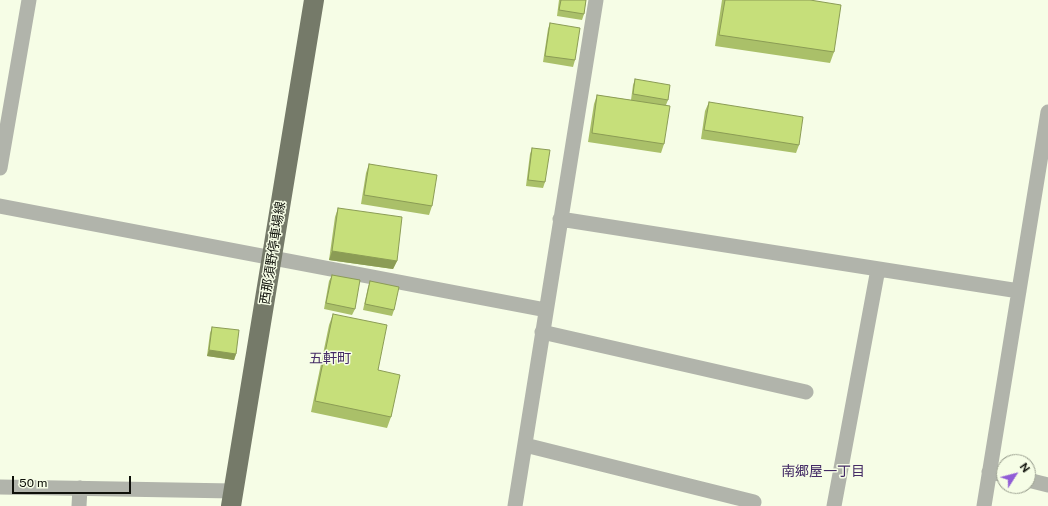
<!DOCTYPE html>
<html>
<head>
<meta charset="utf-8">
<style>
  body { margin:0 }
  #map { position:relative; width:1048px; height:506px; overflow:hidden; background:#f6fde6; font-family:"Public Sans",sans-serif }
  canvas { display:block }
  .north { position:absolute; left:996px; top:454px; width:40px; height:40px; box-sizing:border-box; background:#f6fde6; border:1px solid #999e8e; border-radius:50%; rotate:54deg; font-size:11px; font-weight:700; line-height:16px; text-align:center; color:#0e1009 }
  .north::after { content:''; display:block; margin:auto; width:14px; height:18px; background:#915dd6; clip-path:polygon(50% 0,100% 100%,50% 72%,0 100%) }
  .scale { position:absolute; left:12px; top:476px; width:119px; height:18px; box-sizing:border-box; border:2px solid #0e1009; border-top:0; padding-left:5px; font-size:12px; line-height:14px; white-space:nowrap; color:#0e1009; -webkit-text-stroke:3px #f6fde6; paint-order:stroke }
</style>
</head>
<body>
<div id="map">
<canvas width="1048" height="506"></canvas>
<div class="north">N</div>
<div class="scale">50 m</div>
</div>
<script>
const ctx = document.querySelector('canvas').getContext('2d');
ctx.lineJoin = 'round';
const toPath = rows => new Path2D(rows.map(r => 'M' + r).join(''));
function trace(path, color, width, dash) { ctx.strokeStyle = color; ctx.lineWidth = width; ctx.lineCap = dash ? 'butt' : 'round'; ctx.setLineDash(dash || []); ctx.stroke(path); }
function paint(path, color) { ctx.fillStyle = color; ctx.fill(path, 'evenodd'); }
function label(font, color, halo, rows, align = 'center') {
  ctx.font = font + ' "Public Sans","Noto Sans JP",sans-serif'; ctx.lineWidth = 3; ctx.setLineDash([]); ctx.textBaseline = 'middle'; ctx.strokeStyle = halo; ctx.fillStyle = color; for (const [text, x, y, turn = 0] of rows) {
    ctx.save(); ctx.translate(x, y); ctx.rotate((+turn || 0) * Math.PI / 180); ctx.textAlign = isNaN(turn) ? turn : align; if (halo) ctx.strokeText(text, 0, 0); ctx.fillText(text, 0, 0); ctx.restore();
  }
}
const minor = toPath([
  [0,168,29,0],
  [0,206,546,310],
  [560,219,1019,291],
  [542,332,806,392],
  [525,445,754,502],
  [989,472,1004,475],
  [1028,480,1048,485],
  [0,487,234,491],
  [79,506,80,488],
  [515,506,596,0],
  [834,506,878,269],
  [984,506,1048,112]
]);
const major = toPath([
  [231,506,314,0]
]);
const wall = toPath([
  [559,0,586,0,584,14,582,20,557,16],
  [722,0,810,0,834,52,830,63,715,46],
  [550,23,575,60,573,67,543,62,548,29],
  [635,79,668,100,666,105,664,144,661,153,588,142,594,104,597,95,631,100,633,85],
  [709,102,799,145,796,153,701,139,705,111],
  [532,148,545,182,543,188,526,186,530,154],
  [369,164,432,206,429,215,361,204,366,173],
  [338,208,397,261,393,269,329,260,335,217],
  [332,275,355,309,352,315,324,309,329,281],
  [370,281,394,310,392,316,363,310,368,287],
  [333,314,378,370,391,417,387,428,311,412,329,325],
  [212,327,236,354,234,360,207,356,210,333]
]);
const shadedWall = toPath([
  [332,251,397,261,393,269,329,260],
  [209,350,236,354,234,360,207,356]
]);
const building = toPath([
  [561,0,586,0,584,14,559,10,561,0],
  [725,0,810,0,841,5,834,52,719,35,725,0],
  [550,23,580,28,575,60,545,56,550,23],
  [635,79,670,85,668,100,633,94,635,79],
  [597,95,670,106,664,144,592,133,597,95],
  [709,102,803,117,799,145,704,130,709,102],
  [532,148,550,150,545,182,528,180,532,148],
  [369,164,437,175,432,206,364,195,369,164],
  [338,208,402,217,397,261,332,251,338,208],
  [332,275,360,280,355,309,326,303,332,275],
  [370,281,399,287,394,310,365,304,370,281],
  [333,314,387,325,378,370,400,375,391,417,315,401,333,314],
  [212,327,239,330,236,354,209,350,212,327]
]);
const streetNames = [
  ["西那須野停車場線",273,253,-81]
];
const neighbourhoodNames = [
  ["五軒町",330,359],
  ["南郷屋一丁目",823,472]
];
trace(minor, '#b1b4ab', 15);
trace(major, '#757a69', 20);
paint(wall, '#aac069');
paint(shadedWall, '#8b9c55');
paint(building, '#c6df7a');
trace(building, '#8b9c55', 1);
label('13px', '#0e1009', '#f6fde6', streetNames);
label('14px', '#442b66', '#f6fde6', neighbourhoodNames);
</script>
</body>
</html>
